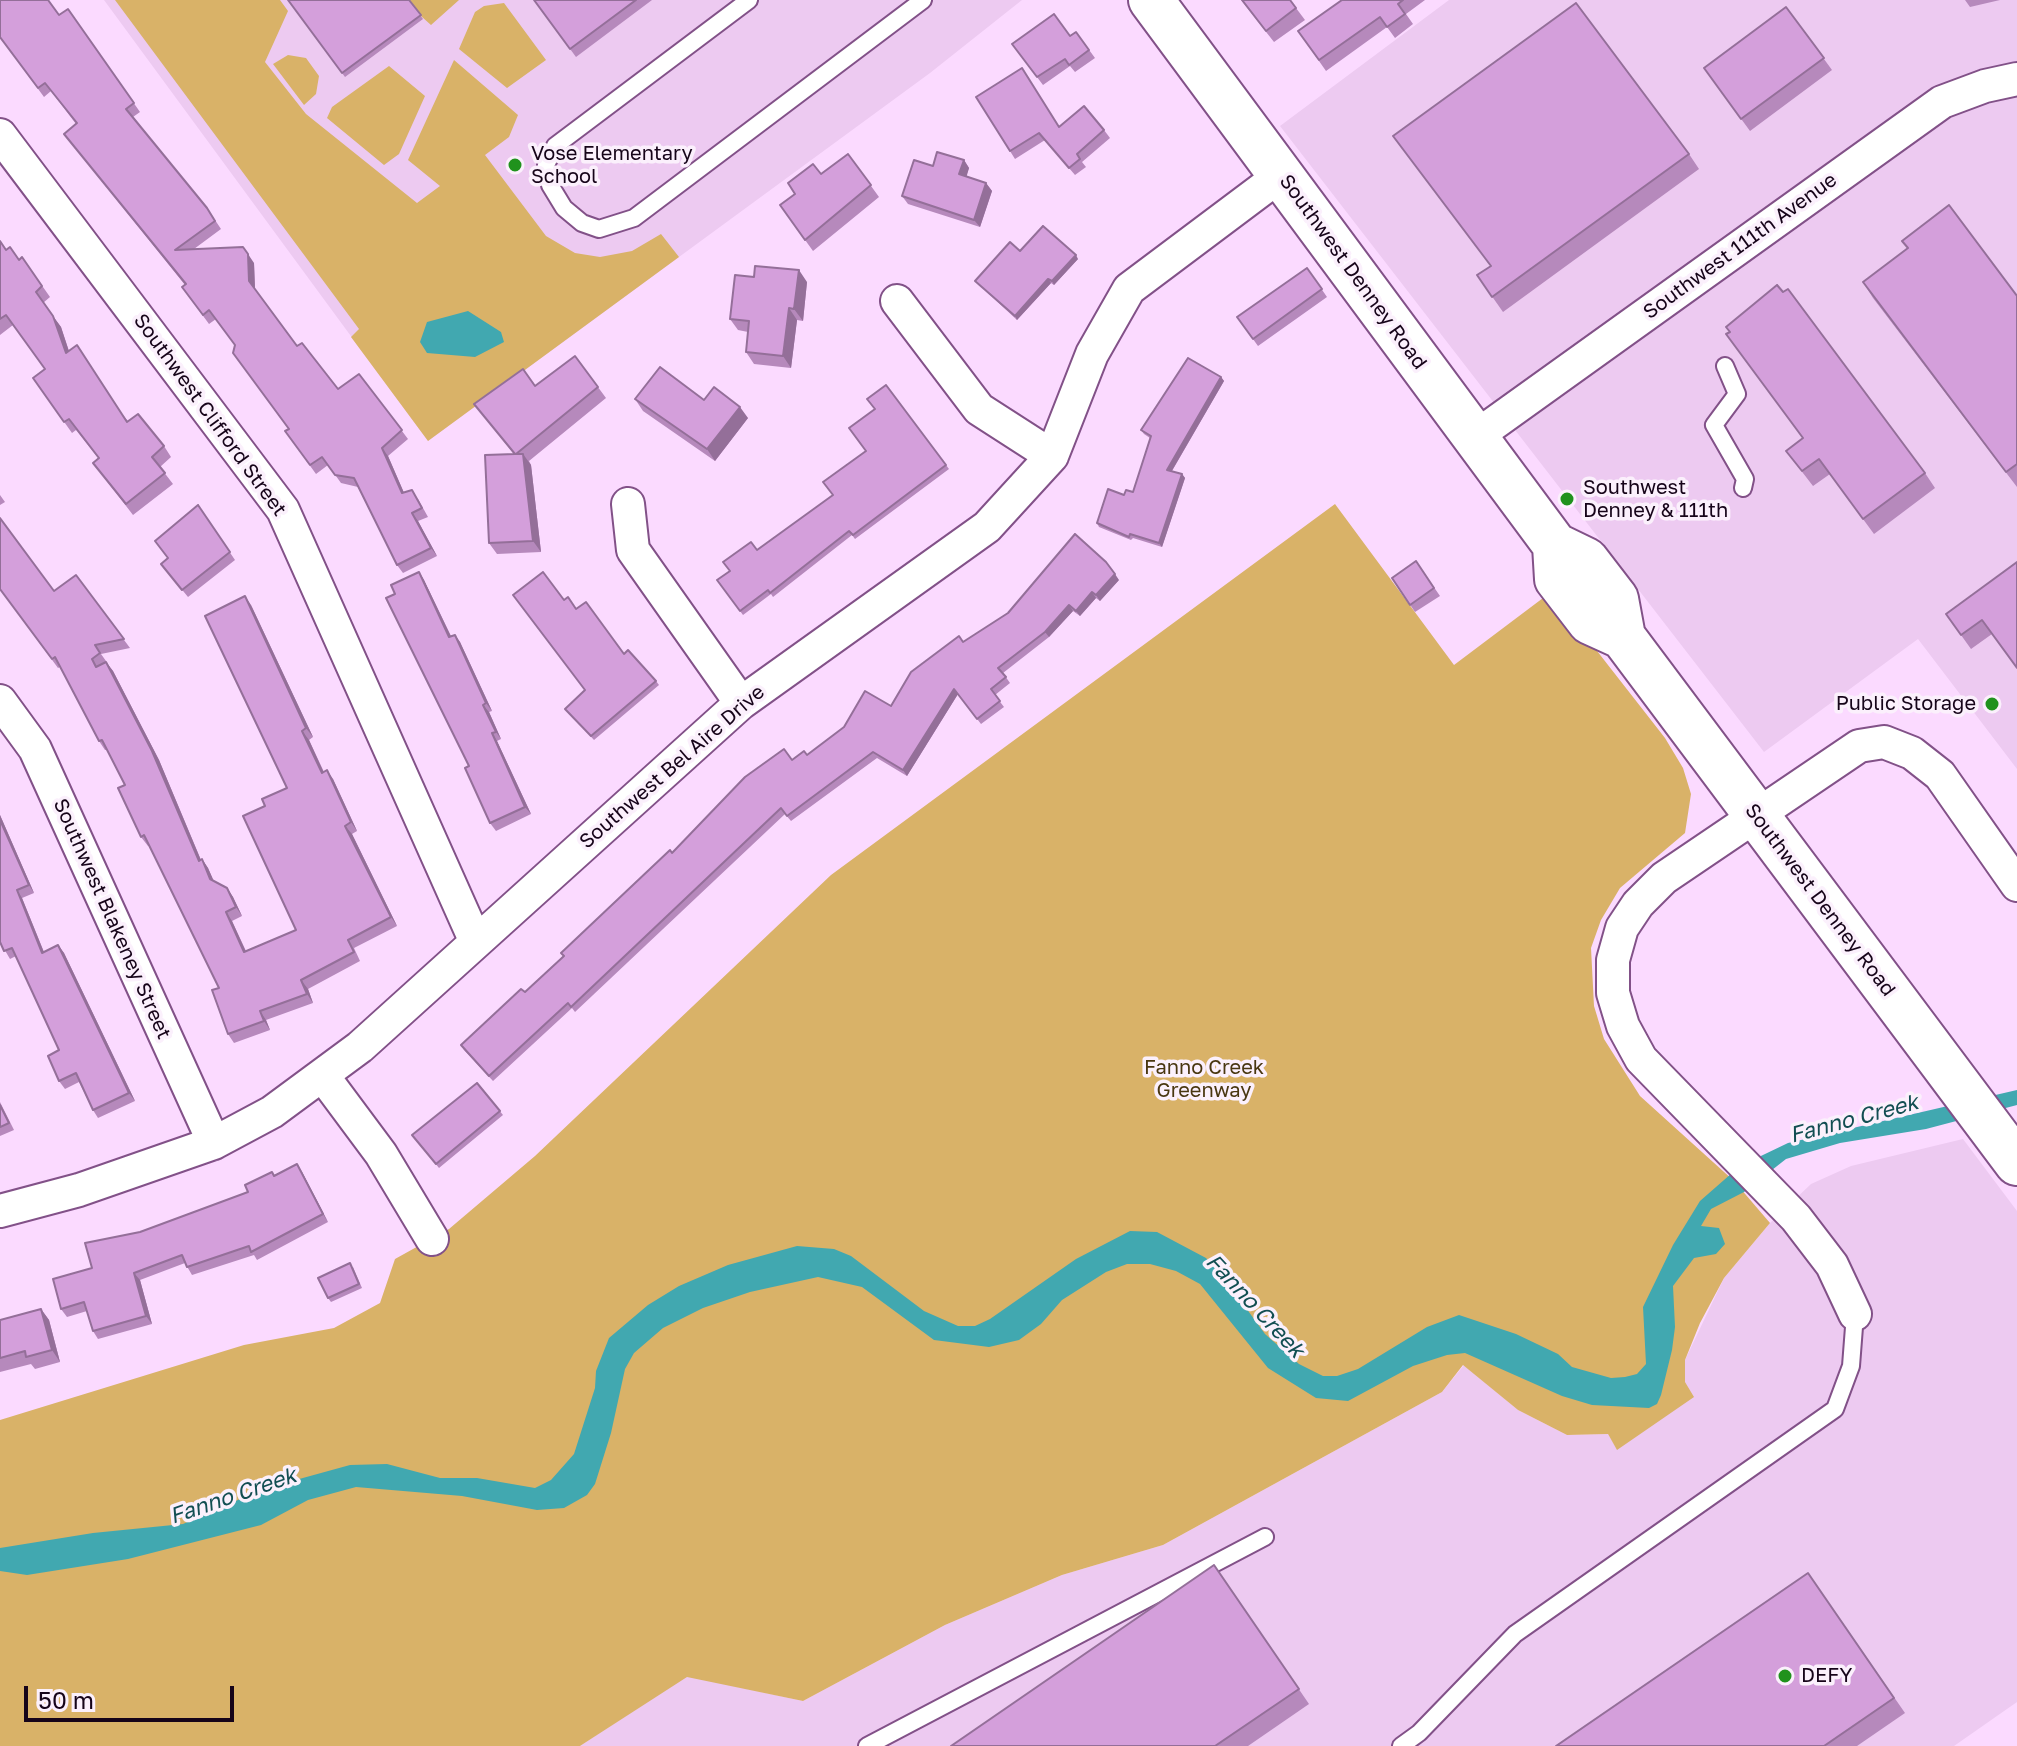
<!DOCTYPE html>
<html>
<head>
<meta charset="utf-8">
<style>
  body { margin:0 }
  #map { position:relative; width:2017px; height:1746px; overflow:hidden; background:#fbdaff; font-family:"Golos Text",sans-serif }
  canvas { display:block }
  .scale { position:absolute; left:24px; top:1686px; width:210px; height:36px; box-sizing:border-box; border:4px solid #160419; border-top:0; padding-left:10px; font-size:24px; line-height:28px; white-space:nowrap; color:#160419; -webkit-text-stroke:6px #fbf0fc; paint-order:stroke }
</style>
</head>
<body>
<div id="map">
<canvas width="2017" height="1746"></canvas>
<div class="scale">50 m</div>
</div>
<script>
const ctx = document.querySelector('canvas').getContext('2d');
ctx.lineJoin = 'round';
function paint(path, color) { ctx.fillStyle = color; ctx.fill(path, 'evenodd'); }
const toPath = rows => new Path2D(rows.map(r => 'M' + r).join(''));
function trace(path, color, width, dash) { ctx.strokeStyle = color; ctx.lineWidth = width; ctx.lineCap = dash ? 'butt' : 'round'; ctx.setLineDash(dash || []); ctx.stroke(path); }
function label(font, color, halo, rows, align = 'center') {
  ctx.font = font + ' "Golos Text",sans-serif'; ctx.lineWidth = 7; ctx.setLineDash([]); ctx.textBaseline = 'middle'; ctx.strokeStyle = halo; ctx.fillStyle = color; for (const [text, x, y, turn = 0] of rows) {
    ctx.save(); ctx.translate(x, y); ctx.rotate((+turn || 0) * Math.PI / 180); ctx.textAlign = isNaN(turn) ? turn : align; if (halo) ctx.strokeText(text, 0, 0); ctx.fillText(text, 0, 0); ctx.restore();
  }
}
const built = toPath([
  [104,0,1022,0,930,73,428,441],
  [1449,0,2017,0,2017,769,1918,639,1764,752,1280,126],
  [1963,1139,2017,1211,2017,1702,1954,1746,580,1746,687,1676,803,1701,945,1625,1062,1575,1163,1545,1442,1392,1464,1365,1518,1410,1567,1435,1608,1434,1617,1449,1685,1382,1685,1360,1724,1278,1770,1223,1811,1184,1851,1166]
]);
const green = toPath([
  [115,0,280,0,288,11,265,62,306,114,417,203,440,186,408,160,454,60,518,115,509,137,485,155,546,236,575,253,600,257,632,251,661,234,679,257,428,441,351,337,359,329],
  [403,0,459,0,431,25],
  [504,3,546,60,507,88,459,49,475,12,484,6],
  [288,55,306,58,319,76,316,94,304,105,273,64],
  [389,66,425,96,399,154,384,165,327,118,332,107],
  [1335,504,1454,665,1551,592,1665,738,1683,768,1691,794,1685,833,1620,888,1601,920,1591,948,1594,1006,1604,1039,1640,1096,1734,1181,1770,1223,1724,1278,1700,1323,1685,1360,1685,1382,1694,1397,1617,1450,1608,1434,1567,1435,1518,1410,1463,1365,1442,1392,1163,1545,1062,1575,945,1625,803,1701,687,1677,580,1746,0,1746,0,1420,244,1345,334,1328,380,1303,395,1259,449,1229,535,1156,831,875]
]);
const water = toPath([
  [468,311,501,332,504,342,475,357,427,353,420,342,427,322],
  [2017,1090,2017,1105,1926,1129,1840,1143,1786,1159,1744,1192,1711,1209,1701,1226,1719,1228,1725,1244,1716,1254,1694,1258,1673,1286,1675,1327,1672,1350,1661,1395,1657,1404,1649,1408,1592,1405,1562,1396,1465,1353,1447,1355,1413,1366,1348,1401,1316,1398,1268,1368,1200,1284,1176,1271,1150,1264,1127,1264,1106,1272,1062,1300,1041,1324,1019,1340,989,1347,934,1340,862,1287,818,1277,750,1292,703,1308,663,1328,634,1353,625,1369,611,1433,595,1484,587,1495,564,1508,537,1510,462,1496,356,1487,308,1500,261,1525,128,1559,27,1575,0,1571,0,1548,93,1533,183,1524,263,1489,350,1465,387,1464,440,1478,477,1478,535,1488,551,1480,574,1454,595,1388,596,1371,609,1338,648,1305,679,1286,728,1265,797,1246,834,1249,851,1256,924,1311,958,1326,975,1326,990,1319,1076,1259,1130,1231,1157,1232,1206,1258,1224,1278,1265,1334,1299,1364,1323,1376,1337,1376,1358,1369,1427,1327,1459,1315,1516,1334,1558,1354,1572,1367,1611,1378,1625,1377,1637,1374,1646,1364,1643,1307,1673,1245,1700,1201,1740,1166,1788,1143]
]);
const lane = toPath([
  [749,0,555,146,546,165,550,185,564,208,582,223,599,229,634,218,923,0],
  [1725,366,1737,394,1714,425,1745,479,1743,488],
  [867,1746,1265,1537],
  [1401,1746,1419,1733,1515,1634,1835,1409,1851,1366,1855,1314]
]);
const street = toPath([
  [0,135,283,510,475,940],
  [897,301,979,409,1052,456],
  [1475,437,1942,102,1985,86,2017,79],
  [628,504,633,550,741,703],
  [0,701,35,749,214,1143],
  [323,1076,381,1154,432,1239],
  [0,1211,79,1190,214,1143,272,1112,360,1047,741,703,987,527,1052,456,1092,354,1129,289,1281,175],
  [1855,1314,1832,1265,1796,1218,1641,1059,1623,1026,1613,993,1613,960,1622,928,1638,904,1664,878,1859,746,1884,742,1912,753,1940,775,2017,885]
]);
const secondary = toPath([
  [1151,0,1555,545,1586,560,1616,599,1623,637,2017,1163],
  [1555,545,1557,579,1590,622,1623,637]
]);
const wall = toPath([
  [288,0,409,0,423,19,345,77],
  [534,0,652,0,576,57],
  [1241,0,1290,0,1305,20,1274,42],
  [1342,0,1425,0,1406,14,1413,24,1395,38,1387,27,1326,71,1298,31],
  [1965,0,2000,0,1970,7],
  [1786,7,1832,70,1750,131,1704,68],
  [68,9,140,112,133,117,207,208,221,229,194,249,254,263,255,289,297,346,338,389,359,374,408,439,388,456,404,493,418,499,428,517,418,521,437,556,403,573,397,565,358,487,341,483,328,465,316,474,285,431,289,429,235,345,216,319,209,324,182,287,185,285,64,134,76,124,51,91,44,97,0,37,59,15],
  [1076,32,1095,58,1075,72,1070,66,1043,85,1012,44,1070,36],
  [976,97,1060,127,1104,130,1110,138,1082,162,1086,167,1075,175,1045,140,1015,159],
  [848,154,879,197,813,251,780,205],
  [1689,154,1699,169,1503,312,1477,275],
  [964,160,969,168,966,176,986,183,992,191,980,227,908,204,902,196,933,166],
  [0,241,6,250,19,260,22,257,50,297,43,303,61,327,69,351,128,421,164,446,171,457,160,467,173,484,133,515,93,463,98,458,76,430,72,433,33,378,45,369,13,325,0,335],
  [1020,251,1078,259,1054,285,1051,283,1017,320,975,281],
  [1307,268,1327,297,1258,346,1237,317],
  [807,282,803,321,797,320,791,368,754,364,746,352,748,332,738,330,730,319],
  [1863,282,2017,296,2017,487,1873,298],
  [575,356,606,398,529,461,531,465,541,552,497,554,489,543,514,454,474,404,535,386],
  [1221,377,1224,381,1172,471,1182,474,1185,478,1162,547,1133,538,1131,540,1099,527,1097,523,1124,495,1133,492,1150,438,1144,434,1141,430],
  [886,385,949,469,855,539,852,535,773,597,771,594,743,615,717,580,833,496,866,451],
  [635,399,704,400,748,418,715,461,643,411],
  [1786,451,1925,473,1935,488,1874,534,1830,474,1813,486],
  [0,495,5,502,0,505],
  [198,505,235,560,188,597,161,564,168,559],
  [1416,561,1440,596,1415,612,1392,578],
  [2017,562,1992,634,1971,649,1946,614],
  [419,572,424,580,451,636,455,635,460,642,492,711,489,712,501,739,497,741,531,814,496,831,490,823,469,766,395,594],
  [76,575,130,648,101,654,106,661,104,664,106,662,113,671,159,760,201,860,202,859,208,868,213,880,227,888,233,897,242,916,232,921,246,951,296,930,265,806,287,788,251,605,313,737,309,740,324,772,333,779,357,831,352,834,397,926,354,948,360,961,308,989,313,1003,266,1020,270,1030,234,1043,228,1034,219,988,149,845,148,846,141,837,125,785,107,750,105,750,99,741,60,667,58,668,0,589,54,591],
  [1119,580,1100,601,1096,598,1080,616,1073,611,1049,637,1003,673,1010,683,995,695,1004,707,981,724,958,694,907,776,877,758,791,821,785,814,575,1012,572,1008,493,1081,464,1050,461,1045,525,992,672,853,792,760,807,755,891,706,963,642],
  [564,600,576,609,624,654,656,681,659,685,594,740,565,709,585,691],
  [0,815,34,893,22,898,44,952,58,945,64,953,135,1101,98,1118,93,1110,79,1082,65,1089,59,1081,59,1050,16,956,10,959,0,942],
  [477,1083,503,1115,439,1168,412,1135],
  [0,1102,14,1130,0,1136],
  [297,1164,302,1172,328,1222,257,1260,254,1255,192,1275,185,1263,140,1280,152,1324,98,1339,93,1331,87,1311,67,1317,61,1309,92,1268,248,1192,272,1172,275,1176],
  [353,1267,362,1288,331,1302,328,1298],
  [41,1309,49,1320,60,1362,35,1369,31,1364,0,1372,0,1320],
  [1214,1565,1309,1704,1248,1746,951,1746],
  [1808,1573,1905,1713,1857,1746,1556,1746]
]);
const shadedWall = toPath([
  [964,160,969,168,965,182,959,174],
  [986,183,992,191,980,227,974,220],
  [248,254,254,263,255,289,249,281],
  [1076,255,1078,259,1054,285,1052,281],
  [799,270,807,282,803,321,794,309],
  [1048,279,1051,283,1017,320,1015,316],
  [789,308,797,320,791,368,783,356],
  [53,316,61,327,73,364,66,353],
  [1221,377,1224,381,1170,474,1167,470],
  [740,407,748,418,715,461,707,449],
  [382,448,388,456,408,502,402,493],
  [523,454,531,465,541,552,533,541],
  [1182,474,1185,478,1162,547,1159,543],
  [412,513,418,521,437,556,431,548],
  [419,572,424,580,455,645,449,637],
  [1115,574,1119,580,1100,601,1096,595],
  [1092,592,1096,598,1080,616,1076,611],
  [245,596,251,605,313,737,306,728],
  [1069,605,1073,611,1049,637,1045,632],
  [455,635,460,642,492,711,486,703],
  [106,662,113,671,159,760,205,870,199,861],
  [954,689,958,694,907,776,903,770],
  [483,705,489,712,501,739,496,732],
  [302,731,309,740,328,782,322,773],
  [492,733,497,741,531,814,525,807],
  [327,770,333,779,357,831,351,822],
  [0,815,34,893,29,885,0,820],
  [345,826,352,834,397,926,391,917],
  [202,859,208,868,217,888,210,879],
  [227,888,233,897,242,916,236,907],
  [17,890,22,898,47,960,42,953],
  [226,912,232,921,250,961,244,952],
  [58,945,64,953,135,1101,129,1093],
  [301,980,308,989,313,1003,307,994],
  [260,1011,266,1020,270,1030,264,1021],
  [297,1164,302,1172,328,1222,323,1214],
  [134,1273,140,1280,152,1324,146,1316],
  [41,1309,49,1320,60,1362,52,1350]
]);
const building = toPath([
  [0,0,48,0,59,15,68,9,134,103,126,109,207,208,215,221,175,250,243,247,248,254,249,281,297,346,302,343,338,389,359,374,402,430,382,448,402,493,412,490,422,508,412,513,431,548,397,565,354,478,335,475,322,457,310,465,285,431,289,429,233,353,235,345,209,310,203,315,182,287,186,284,64,134,77,123,45,83,38,88,0,37,0,0],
  [288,0,409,0,421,15,342,73,288,0],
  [534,0,636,0,570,49,534,0],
  [1242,0,1290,0,1296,8,1266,31,1242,0],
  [1342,0,1403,0,1398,4,1405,14,1387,27,1380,17,1319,60,1298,31,1342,0],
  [1576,3,1689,154,1492,297,1477,275,1491,266,1393,136,1576,3],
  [1786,7,1824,58,1741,119,1704,68,1786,7],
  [1054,14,1070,36,1076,32,1089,50,1069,65,1065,59,1037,77,1012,44,1054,14],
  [1022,68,1059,127,1084,106,1104,130,1077,154,1080,159,1069,168,1039,133,1010,151,976,97,1022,68],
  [937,152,964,160,959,174,986,183,974,220,902,196,914,160,933,166,937,152],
  [848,154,871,185,805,240,780,205,795,194,788,183,813,164,821,174,848,154],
  [1949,205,2017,296,2017,464,2006,472,1863,282,1908,248,1902,241,1949,205],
  [1043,226,1076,255,1052,281,1048,279,1015,316,975,281,1010,242,1020,251,1043,226],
  [0,241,6,250,10,247,19,260,22,257,42,286,36,292,53,316,66,353,77,345,127,422,138,414,164,446,152,457,165,473,126,504,93,463,99,458,69,419,64,422,33,378,45,369,6,315,0,319,0,241],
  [755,266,799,270,794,309,789,308,783,356,746,352,749,321,730,319,735,275,754,277,755,266],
  [1307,268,1322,289,1253,339,1237,317,1307,268],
  [1777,285,1783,292,1788,289,1925,473,1863,519,1819,459,1802,471,1786,451,1803,438,1726,334,1730,332,1726,327,1777,285],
  [575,356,598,387,516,454,523,454,533,541,489,543,485,455,515,454,474,404,523,369,535,386,575,356],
  [1188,358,1221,377,1167,470,1182,474,1159,543,1130,534,1129,537,1097,523,1108,489,1124,495,1126,490,1133,492,1151,436,1141,430,1188,358],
  [660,367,704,400,714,387,740,407,707,449,635,399,660,367],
  [886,385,946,465,853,535,849,531,770,593,768,590,740,611,717,580,730,571,723,562,751,542,757,550,833,495,823,482,866,451,849,428,875,409,867,399,886,385],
  [198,505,230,552,182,590,161,564,168,558,155,541,198,505],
  [0,518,54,591,76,575,124,639,95,645,100,653,92,659,96,667,106,662,152,751,199,861,202,859,210,879,227,888,236,907,226,912,244,952,296,930,243,816,265,806,262,799,287,788,205,616,245,596,306,728,302,731,322,773,327,770,351,822,345,826,391,917,348,940,354,952,301,980,307,994,260,1011,264,1021,228,1034,212,990,219,988,144,835,141,837,118,788,125,785,102,740,99,741,55,657,52,659,0,589,0,518],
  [1075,534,1106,562,1115,574,1096,595,1092,592,1076,611,1069,605,1045,632,998,668,1006,677,991,689,1000,701,977,719,954,689,903,770,873,752,787,816,781,808,571,1007,568,1003,489,1076,461,1045,521,989,525,992,564,956,561,953,670,850,672,853,745,777,784,749,792,760,804,751,807,755,844,727,865,691,891,706,911,672,959,636,963,642,1008,613,1075,534],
  [1416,561,1434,588,1410,605,1392,578,1416,561],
  [2017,562,2017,668,1982,620,1961,635,1946,614,2017,562],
  [419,572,449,637,455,635,486,703,483,705,496,732,492,733,525,807,490,823,465,768,469,766,386,598,395,594,391,585,419,572],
  [543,572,564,600,568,597,576,609,586,602,624,654,628,650,656,681,591,736,565,709,585,690,513,595,543,572],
  [0,820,29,885,17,890,42,953,58,945,129,1093,93,1110,76,1073,59,1081,48,1056,59,1050,12,948,4,951,0,942,0,820],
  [477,1083,500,1111,436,1164,412,1135,477,1083],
  [0,1105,9,1123,0,1127,0,1105],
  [297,1164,323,1214,251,1252,249,1246,187,1267,182,1255,134,1273,146,1316,93,1331,84,1302,61,1309,53,1279,92,1268,85,1243,140,1232,248,1192,245,1185,272,1172,274,1176,297,1164],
  [350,1263,359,1284,328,1298,318,1278,350,1263],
  [41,1309,52,1350,26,1357,25,1351,0,1358,0,1320,41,1309],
  [1214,1565,1299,1689,1215,1746,951,1746,1214,1565],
  [1808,1573,1894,1698,1824,1746,1556,1746,1808,1573]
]);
const markers = [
  [515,165,8,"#20921d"],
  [1567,499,8,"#20921d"],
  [1992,704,8,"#20921d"],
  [1785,1676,8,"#20921d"]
];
const poiNames = [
  ["Vose Elementary",531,154],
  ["School",531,177],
  ["Southwest",1583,488],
  ["Denney & 111th",1583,511],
  ["Public Storage",1976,704,"right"],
  ["DEFY",1801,1676]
];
const streetNames = [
  ["Southwest 111th Avenue",1740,246,-36],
  ["Southwest Denney Road",1353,272,54],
  ["Southwest Clifford Street",210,415,54],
  ["Southwest Bel Aire Drive",672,767,-41],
  ["Southwest Denney Road",1820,900,53],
  ["Southwest Blakeney Street",112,919,66]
];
const parkNames = [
  ["Fanno Creek",1204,1068],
  ["Greenway",1204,1091]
];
const waterNames = [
  ["Fanno Creek",1854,1119,-15],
  ["Fanno Creek",1255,1306,47],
  ["Fanno Creek",233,1496,-19]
];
paint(built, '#edcaf1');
paint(green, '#d9b268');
paint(water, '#41a8b0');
trace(lane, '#825188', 20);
trace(street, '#825188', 36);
trace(secondary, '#825188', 48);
trace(lane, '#fff', 16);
trace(street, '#fff', 32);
trace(secondary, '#fff', 44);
paint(wall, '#b689bc');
paint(shadedWall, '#946f99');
paint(building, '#d49fdb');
trace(building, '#946f99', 2);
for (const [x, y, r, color] of markers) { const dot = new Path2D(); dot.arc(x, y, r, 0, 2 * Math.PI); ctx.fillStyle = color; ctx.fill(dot); trace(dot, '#fbf0fc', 3); }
label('20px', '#160419', '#fbf0fc', poiNames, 'left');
label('20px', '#160419', '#fbf0fc', streetNames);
label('20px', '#493711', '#fbf0fc', parkNames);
label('italic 22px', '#124e52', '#fbf0fc', waterNames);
</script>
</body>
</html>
